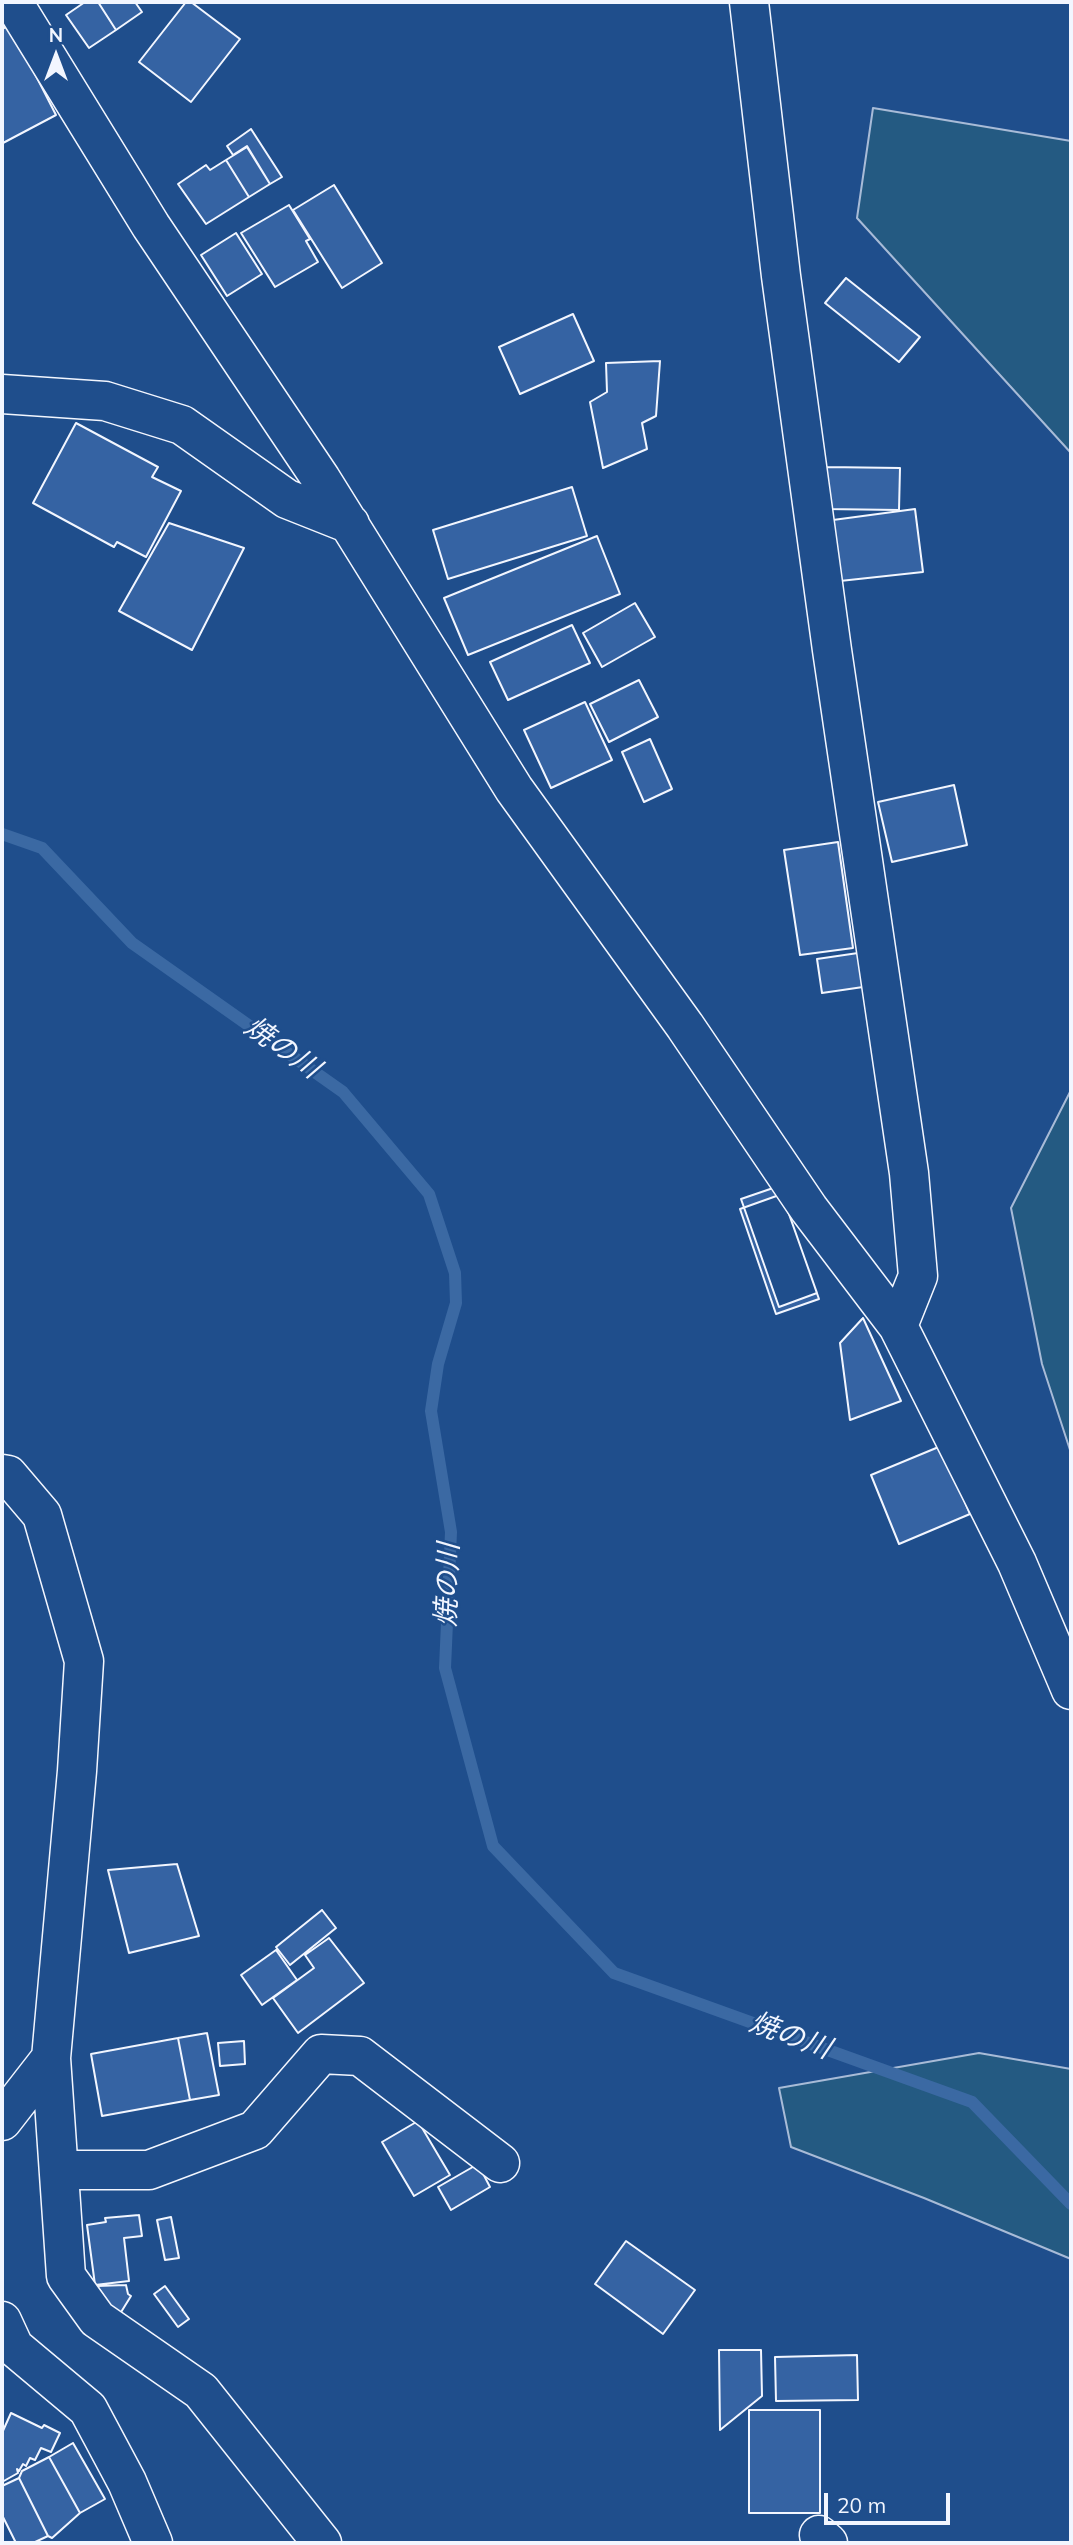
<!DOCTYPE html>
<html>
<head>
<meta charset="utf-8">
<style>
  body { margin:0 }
  #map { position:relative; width:1073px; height:2545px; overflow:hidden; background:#1f4e8c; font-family:Mulish,sans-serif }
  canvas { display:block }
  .frame { position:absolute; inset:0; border:4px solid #f2f6ff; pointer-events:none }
  .north { position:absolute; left:21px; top:21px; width:70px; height:70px; -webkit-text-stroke:5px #1f4e8c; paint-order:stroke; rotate:0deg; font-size:19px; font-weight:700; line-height:28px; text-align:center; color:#f2f6ff }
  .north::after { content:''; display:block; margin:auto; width:24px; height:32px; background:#f2f6ff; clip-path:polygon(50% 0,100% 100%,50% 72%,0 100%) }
  .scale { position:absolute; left:824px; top:2493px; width:126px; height:32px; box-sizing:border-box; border:4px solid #f2f6ff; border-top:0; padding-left:9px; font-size:21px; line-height:24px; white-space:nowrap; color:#f2f6ff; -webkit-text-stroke:5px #1f4e8c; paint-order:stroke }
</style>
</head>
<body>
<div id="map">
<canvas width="1073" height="2545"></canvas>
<div class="frame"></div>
<div class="north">N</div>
<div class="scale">20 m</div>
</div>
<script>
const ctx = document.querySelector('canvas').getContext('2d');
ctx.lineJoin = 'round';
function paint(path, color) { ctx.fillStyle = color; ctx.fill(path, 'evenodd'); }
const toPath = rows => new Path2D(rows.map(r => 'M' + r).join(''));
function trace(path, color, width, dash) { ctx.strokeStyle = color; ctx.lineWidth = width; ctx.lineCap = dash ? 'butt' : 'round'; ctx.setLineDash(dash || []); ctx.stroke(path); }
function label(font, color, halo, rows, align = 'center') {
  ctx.font = font + ' Mulish,"Noto Sans JP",sans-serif'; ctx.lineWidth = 5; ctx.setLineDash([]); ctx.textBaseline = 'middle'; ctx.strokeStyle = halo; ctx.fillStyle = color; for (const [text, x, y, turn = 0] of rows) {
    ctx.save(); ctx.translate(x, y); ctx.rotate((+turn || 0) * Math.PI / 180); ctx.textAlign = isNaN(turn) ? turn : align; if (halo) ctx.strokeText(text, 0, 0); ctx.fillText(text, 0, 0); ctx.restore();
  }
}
const green = toPath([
  [873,108,1071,141,1071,453,857,218,873,108],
  [1071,1090,1071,1453,1042,1364,1011,1208,1071,1090],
  [979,2053,1071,2069,1071,2259,924,2198,791,2147,779,2088,979,2053]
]);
const stream = toPath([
  [2,834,42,848,132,943,343,1092,429,1194,455,1273,456,1303,438,1364,431,1411,451,1532,445,1668,493,1846,614,1973,972,2102,1071,2204]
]);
const building = toPath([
  [85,2,98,2,116,30,89,48,66,15,85,2],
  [98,2,135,2,142,12,116,30,98,2],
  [186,2,191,2,240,39,191,102,139,62,186,2],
  [10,25,56,115,3,143,2,29,10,25],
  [251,129,282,177,270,184,247,146,233,155,227,146,251,129],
  [247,147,270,184,249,197,226,160,247,147],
  [226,160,249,197,206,224,178,184,206,165,210,170,226,160],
  [334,185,382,263,342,288,293,210,334,185],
  [289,205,310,239,306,241,318,262,275,287,241,233,289,205],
  [236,233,262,274,227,296,201,255,236,233],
  [846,278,920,337,899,362,825,303,846,278],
  [573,314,594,361,520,394,499,347,573,314],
  [660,361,656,416,642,423,647,449,603,468,590,402,607,392,606,363,660,361],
  [76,423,158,467,152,477,181,491,146,557,117,542,114,547,33,503,76,423],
  [826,467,900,468,899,510,825,509,826,467],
  [572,487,587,536,448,579,433,530,572,487],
  [915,509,923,572,840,581,833,520,915,509],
  [169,523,244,548,192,650,119,611,169,523],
  [597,536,620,594,468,655,444,598,597,536],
  [635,603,655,637,602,667,583,633,635,603],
  [572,625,590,663,508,700,490,662,572,625],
  [639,680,658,717,609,742,590,704,639,680],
  [585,702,612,760,551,788,524,730,585,702],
  [650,739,672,789,644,802,622,752,650,739],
  [954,785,967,845,892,862,878,802,954,785],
  [838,842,853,948,800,955,784,850,838,842],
  [858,953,863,987,822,993,817,959,858,953],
  [779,1186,817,1293,779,1307,741,1199,779,1186],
  [782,1194,819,1299,776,1314,740,1209,782,1194],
  [863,1318,901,1401,850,1420,840,1343,863,1318],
  [941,1446,970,1514,899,1544,871,1475,941,1446],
  [177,1864,199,1936,129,1953,108,1870,177,1864],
  [322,1910,336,1928,290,1965,276,1947,322,1910],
  [329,1938,364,1983,298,2033,273,1998,314,1968,305,1955,329,1938],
  [276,1950,297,1980,262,2005,241,1975,276,1950],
  [207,2033,219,2095,190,2100,178,2038,207,2033],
  [178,2038,190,2100,102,2116,91,2054,178,2038],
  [244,2041,245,2064,220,2066,218,2043,244,2041],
  [418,2121,450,2175,414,2196,382,2142,418,2121],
  [478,2164,490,2187,451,2210,438,2187,478,2164],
  [139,2215,142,2236,124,2238,129,2281,95,2285,87,2225,106,2222,105,2218,139,2215],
  [171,2217,179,2258,165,2260,157,2220,171,2217],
  [626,2241,695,2290,663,2334,595,2284,626,2241],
  [126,2285,128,2294,131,2296,118,2317,97,2286,126,2285],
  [165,2286,189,2319,178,2327,154,2294,165,2286],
  [719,2350,761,2350,762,2396,720,2430,719,2350],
  [857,2355,858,2400,776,2401,775,2357,857,2355],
  [749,2410,820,2410,820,2513,749,2513,749,2410],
  [11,2413,42,2428,44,2425,60,2433,51,2452,41,2448,35,2460,30,2458,26,2466,23,2464,19,2471,17,2469,18,2473,2,2482,2,2433,11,2413],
  [73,2443,105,2499,80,2513,49,2457,73,2443],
  [49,2457,80,2513,52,2538,48,2536,19,2478,22,2471,49,2457],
  [19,2478,48,2536,33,2543,16,2543,2,2515,2,2486,19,2478]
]);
const street = toPath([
  [13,2,151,226,321,479,514,789,685,1026,809,1209,898,1326,1017,1563,1071,1690],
  [749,2,781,276,832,650,909,1173,918,1276,898,1326],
  [2,394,105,401,182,425,287,499,350,524],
  [2,1474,8,1475,42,1515,84,1661,77,1771,51,2058,66,2276,97,2319,201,2391,322,2543],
  [2,2121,51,2058],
  [59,2170,149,2170,255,2130,321,2054,360,2056,500,2163],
  [2,2321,14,2347,88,2409,127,2482,153,2543],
  [819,2535,828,2543]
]);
const waterNames = [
  ["焼の川",282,1048,35],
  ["焼の川",448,1585,-88],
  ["焼の川",790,2036,20]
];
paint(green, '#245a82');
trace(green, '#a8bbd7', 2);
trace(stream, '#3b69a3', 12);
paint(building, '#3563a3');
trace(building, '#f2f6ff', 2);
trace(street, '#f2f6ff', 41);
trace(street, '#1f4e8c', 38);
label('italic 28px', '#f2f6ff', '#1f4e8c', waterNames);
</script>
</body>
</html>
